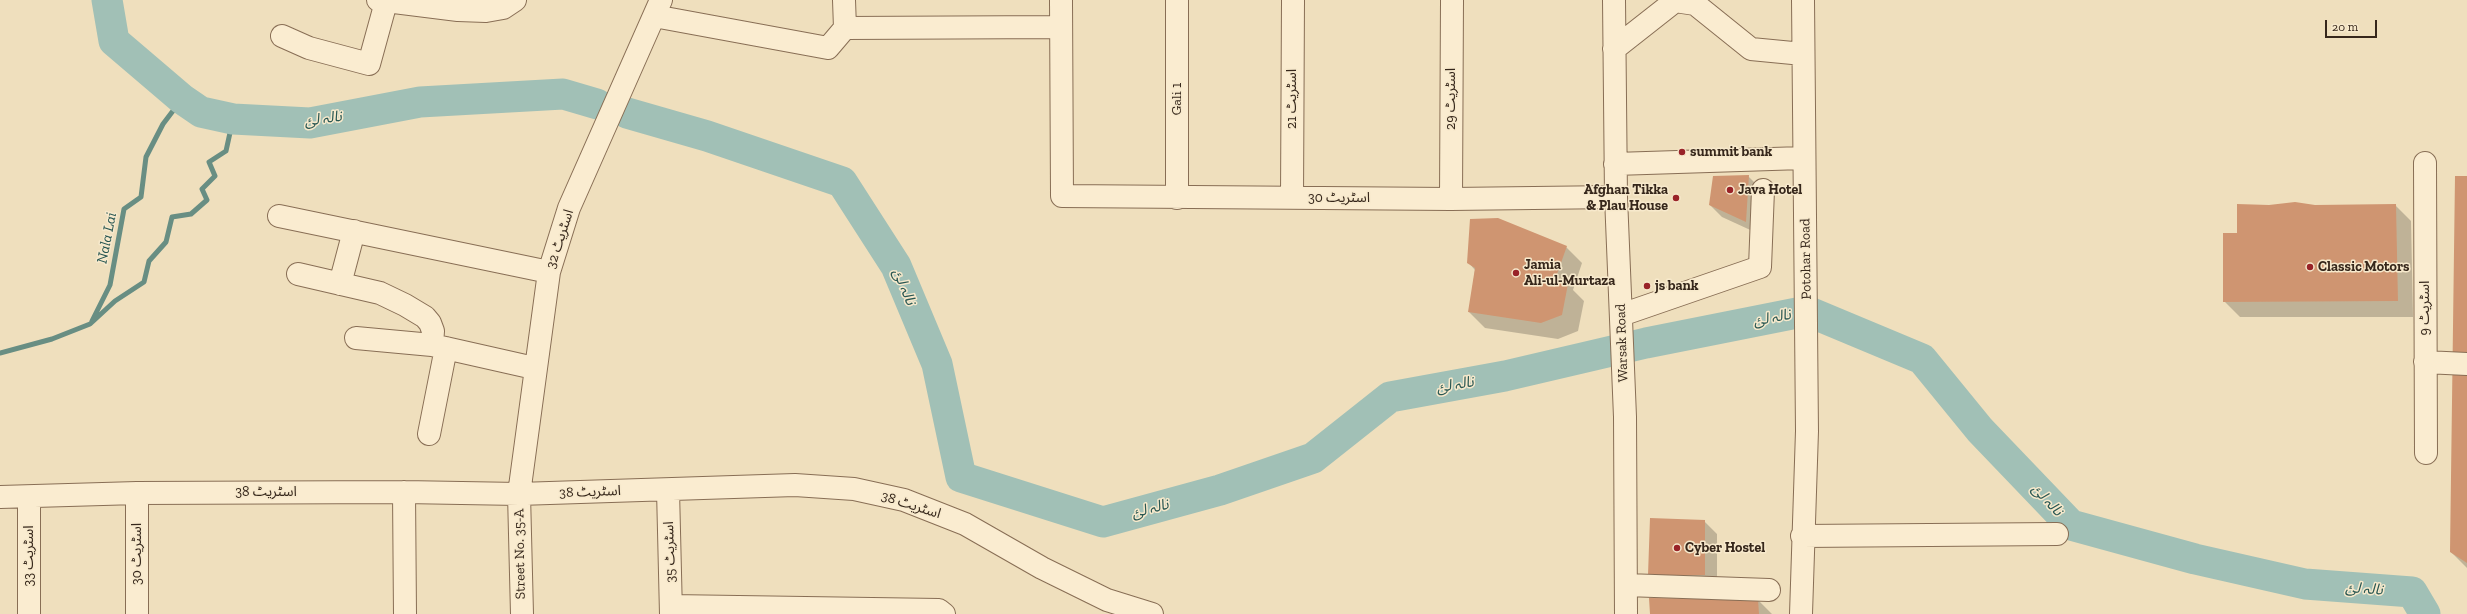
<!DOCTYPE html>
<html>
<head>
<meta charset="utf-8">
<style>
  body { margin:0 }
  #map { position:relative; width:2467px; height:614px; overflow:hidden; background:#efdfbd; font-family:"Zilla Slab",serif }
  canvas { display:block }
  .scale { position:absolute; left:2325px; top:20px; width:52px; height:18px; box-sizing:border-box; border:2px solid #36271b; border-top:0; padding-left:5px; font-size:12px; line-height:14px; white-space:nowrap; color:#36271b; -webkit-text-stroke:3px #f7e9cc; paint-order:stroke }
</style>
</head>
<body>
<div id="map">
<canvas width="2467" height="614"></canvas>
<div class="scale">20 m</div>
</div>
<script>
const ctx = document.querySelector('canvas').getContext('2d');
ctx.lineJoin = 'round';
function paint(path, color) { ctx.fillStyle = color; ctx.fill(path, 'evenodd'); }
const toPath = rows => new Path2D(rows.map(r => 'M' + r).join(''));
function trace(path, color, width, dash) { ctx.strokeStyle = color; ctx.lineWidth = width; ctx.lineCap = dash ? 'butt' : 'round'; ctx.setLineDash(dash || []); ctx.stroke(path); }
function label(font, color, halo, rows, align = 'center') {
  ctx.font = font + ' "Zilla Slab","Noto Sans Arabic",serif'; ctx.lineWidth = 3; ctx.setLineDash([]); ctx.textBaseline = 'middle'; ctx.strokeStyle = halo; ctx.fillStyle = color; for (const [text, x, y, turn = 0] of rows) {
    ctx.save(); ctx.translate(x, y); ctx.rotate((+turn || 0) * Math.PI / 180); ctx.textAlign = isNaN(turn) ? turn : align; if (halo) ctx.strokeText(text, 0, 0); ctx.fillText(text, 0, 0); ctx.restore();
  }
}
const shadow = toPath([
  [1748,176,1761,189,1759,234,1722,217,1710,205],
  [2467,177,2467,568,2451,552],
  [2395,205,2411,221,2413,317,2240,317,2224,301,2238,234],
  [1566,247,1582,263,1573,290,1584,301,1578,331,1558,339,1485,328,1469,312,1475,270,1468,262],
  [1704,521,1717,534,1717,587,1649,574],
  [1758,600,1772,614,1651,614]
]);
const stream = toPath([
  [92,321,110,285,124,209,141,197,146,157,163,124,182,99],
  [0,353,52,339,90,324,115,301,144,282,149,261,166,242,172,217,191,214,207,200,202,189,215,176,209,162,226,151,233,119]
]);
const river = toPath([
  [107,0,114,41,182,99,201,112,233,119,310,123,420,102,563,94,597,104],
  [627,113,707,136,842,182,896,266,937,364,961,477,1103,522,1220,490,1313,458,1390,397,1505,376,1646,343,1807,311,1922,359,1980,430,2071,525,2195,559,2305,584,2412,592,2425,614]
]);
const building = toPath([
  [1749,175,1746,222,1709,205,1713,176],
  [2455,176,2467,176,2467,563,2450,552],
  [2295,202,2315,205,2396,204,2398,301,2223,302,2223,233,2237,233,2237,204,2269,205],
  [1498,218,1567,246,1556,277,1568,284,1562,315,1541,323,1468,312,1475,268,1467,263,1470,219],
  [1650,518,1705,520,1705,575,1648,575],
  [1649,598,1758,599,1759,614,1650,614]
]);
const minor = toPath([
  [378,0,458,10,486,11,503,8,515,0],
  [844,0,845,28,1061,27],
  [1061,0,1062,196,1451,199,1616,197],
  [1177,0,1177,198],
  [1614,0,1616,197,1625,417,1626,614],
  [654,16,828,48,845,28],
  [282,36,309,48,369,64,386,2],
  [1614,49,1675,1,1695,4,1751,49,1803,54],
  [2425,163,2426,453],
  [1615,164,1803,158],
  [1292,198,1293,0],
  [1451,199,1452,0],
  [279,216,549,272],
  [298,274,380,293,405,305,425,317,430,323,433,331,432,345],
  [340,284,354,231],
  [1621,315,1760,267,1763,190],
  [356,338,432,345,534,368],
  [2425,362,2467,364],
  [429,434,446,348],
  [668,490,671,614],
  [404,492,405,614],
  [137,493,137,614],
  [0,497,137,493,404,492,519,494,795,485,854,489,904,500,965,524,1042,568,1107,600,1152,614],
  [29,497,29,614],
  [1802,536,2057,534],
  [1626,585,1769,590],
  [671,606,939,610,944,614],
  [522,614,519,494,549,272,569,208,661,0],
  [1801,614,1807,431,1803,0]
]);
const markers = [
  [1682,152,4,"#992328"],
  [1730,190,4,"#992328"],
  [1676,198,4,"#992328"],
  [2310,267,4,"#992328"],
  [1516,273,4,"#992328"],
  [1647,286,4,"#992328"],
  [1677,548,4,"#992328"]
];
const streetNames = [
  ["Gali 1",1177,99,-90],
  ["اسٹریٹ 21",1292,99,-90],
  ["اسٹریٹ 29",1451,99,-90],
  ["اسٹریٹ 30",1339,198],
  ["اسٹریٹ 32",560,239,-72],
  ["Potohar Road",1806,259,-91],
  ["اسٹریٹ 9",2425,308,-90],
  ["Warsak Road",1622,343,-92],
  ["اسٹریٹ 38",266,492],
  ["اسٹریٹ 38",590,492,-2],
  ["اسٹریٹ 38",911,505,18],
  ["اسٹریٹ 35",670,552,-92],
  ["اسٹریٹ 30",137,554,-90],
  ["Street No. 35-A",520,554,-91],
  ["اسٹریٹ 33",29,556,-90]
];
const poiNames = [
  ["summit bank",1690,152],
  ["Afghan Tikka",1668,190,"right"],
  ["& Plau House",1668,206,"right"],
  ["Java Hotel",1738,190],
  ["Jamia",1524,265],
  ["Ali-ul-Murtaza",1524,281],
  ["Classic Motors",2318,267],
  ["js bank",1655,286],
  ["Cyber Hostel",1685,548]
];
const waterNames = [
  ["نالہ لئ",323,119,-8],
  ["Nala Lai",107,238,-79],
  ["نالہ لئ",904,287,67],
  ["نالہ لئ",1772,318,-11],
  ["نالہ لئ",1455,385,-10],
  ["نالہ لئ",2047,500,47],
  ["نالہ لئ",1150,509,-15],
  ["نالہ لئ",2364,589,4]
];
paint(shadow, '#0003');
trace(stream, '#688e83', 5);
trace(river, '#a1c0b6', 31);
paint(building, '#cf9571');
trace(minor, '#886e55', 24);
trace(minor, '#faecd0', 22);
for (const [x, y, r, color] of markers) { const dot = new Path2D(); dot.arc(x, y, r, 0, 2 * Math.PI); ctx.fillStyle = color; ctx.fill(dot); trace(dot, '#f7e9cc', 1.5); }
label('14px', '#36271b', '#f7e9cc', streetNames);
label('bold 14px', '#36271b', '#f7e9cc', poiNames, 'left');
label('italic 15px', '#295752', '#f7e9cc', waterNames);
</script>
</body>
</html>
